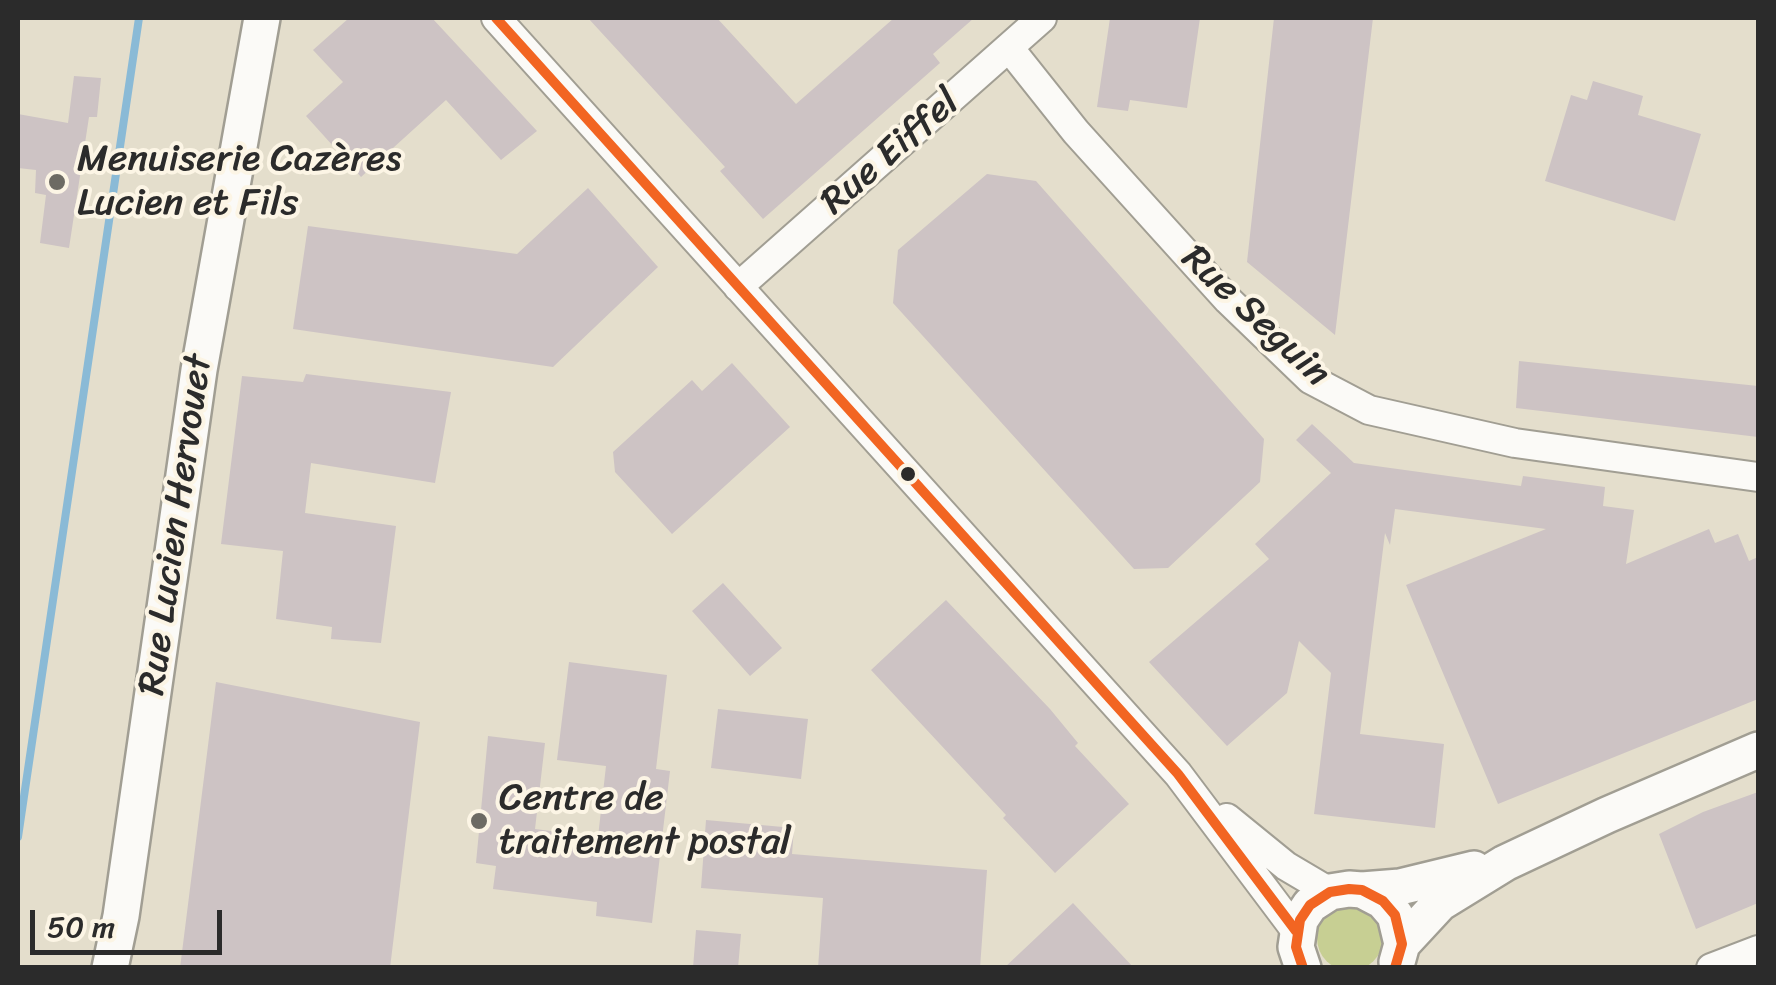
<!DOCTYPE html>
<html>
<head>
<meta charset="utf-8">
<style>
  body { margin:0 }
  #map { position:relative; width:1776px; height:985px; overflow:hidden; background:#e4decc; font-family:Sriracha,sans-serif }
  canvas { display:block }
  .frame { position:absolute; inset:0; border:20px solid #2b2b2b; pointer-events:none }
  .scale { position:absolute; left:30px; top:910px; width:192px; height:45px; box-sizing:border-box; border:5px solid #2b2b2b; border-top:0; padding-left:12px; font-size:30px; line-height:35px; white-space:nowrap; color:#2b2b2b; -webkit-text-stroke:8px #fcf5e5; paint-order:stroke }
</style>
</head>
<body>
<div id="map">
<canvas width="1776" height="985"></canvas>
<div class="frame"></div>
<div class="scale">50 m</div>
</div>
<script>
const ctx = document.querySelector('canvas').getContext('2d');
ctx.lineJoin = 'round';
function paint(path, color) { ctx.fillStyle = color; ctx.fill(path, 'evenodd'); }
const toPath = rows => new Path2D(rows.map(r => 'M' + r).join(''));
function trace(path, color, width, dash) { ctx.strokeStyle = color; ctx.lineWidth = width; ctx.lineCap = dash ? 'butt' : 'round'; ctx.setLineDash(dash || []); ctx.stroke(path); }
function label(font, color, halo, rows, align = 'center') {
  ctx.font = font + ' Sriracha,sans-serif'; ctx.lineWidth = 8; ctx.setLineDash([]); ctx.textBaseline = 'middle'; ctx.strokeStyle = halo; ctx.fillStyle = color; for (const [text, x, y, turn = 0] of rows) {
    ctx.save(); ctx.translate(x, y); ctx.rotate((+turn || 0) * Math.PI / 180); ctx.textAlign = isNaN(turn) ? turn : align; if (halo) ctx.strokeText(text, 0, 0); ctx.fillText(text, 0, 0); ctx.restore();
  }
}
const green = toPath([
  '1317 938a33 33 0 1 1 66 0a33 33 0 1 1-66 0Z'
]);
const stream = toPath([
  [18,837,139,18]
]);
const building = toPath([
  [349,18,432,18,537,131,501,160,446,100,361,177,306,116,343,82,313,50],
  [588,18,717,18,796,104,894,18,974,18,933,54,940,63,763,219,720,171,725,167],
  [1110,18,1200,18,1187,108,1130,100,1128,111,1097,107],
  [1274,18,1373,18,1335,335,1247,262],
  [74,76,101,78,97,117,89,117,69,248,40,243,46,195,35,193,36,170,18,168,18,114,68,123],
  [1593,81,1643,96,1638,115,1701,134,1675,221,1545,181,1571,95,1587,100],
  [987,174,1036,181,1264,439,1260,482,1168,568,1134,569,893,303,898,250],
  [588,188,658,267,553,367,293,329,308,226,517,254],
  [1519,361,1758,386,1758,437,1516,408],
  [732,363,790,427,672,534,615,472,613,452,692,380,702,391],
  [306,374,451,392,435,483,311,463,305,513,396,526,381,643,331,639,332,627,276,619,283,551,221,544,242,376,303,382],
  [1312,424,1354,463,1521,486,1523,476,1605,487,1603,506,1634,510,1626,564,1709,529,1715,543,1738,534,1749,561,1758,557,1758,699,1498,804,1406,585,1546,529,1395,509,1390,545,1385,533,1360,734,1444,744,1435,828,1314,814,1331,673,1299,641,1287,693,1227,746,1149,662,1269,559,1255,544,1331,473,1296,440],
  [723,583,782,648,750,676,692,611],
  [946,600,1050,709,1078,743,1075,746,1129,804,1055,873,1003,818,1006,815,871,670],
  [569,662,667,675,656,769,670,771,652,923,596,916,597,902,493,889,496,866,476,863,488,736,545,743,535,829,598,837,606,766,557,760],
  [216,682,420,722,390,968,180,968],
  [718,709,808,719,801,779,711,768],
  [1758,792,1758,903,1696,929,1659,834,1703,812],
  [706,820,794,828,792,854,987,870,980,968,818,968,823,898,701,888],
  [1073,903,1134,968,1004,968],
  [696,930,741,934,738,968,693,968]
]);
const minor = toPath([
  [496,18,1178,774,1296,931],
  [1010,49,1076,132,1228,300,1310,379,1369,410,1515,443,1758,477],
  [738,287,1042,18],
  [1227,818,1286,866,1330,892],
  [1711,968,1758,950]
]);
const major = toPath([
  [1362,890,1400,887,1474,869],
  [1402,944,1440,903,1505,863,1607,815,1758,750],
  [110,968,121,916,199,370,262,18],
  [1303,968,1296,947,1300,920,1310,905,1330,892,1349,889,1362,890,1383,901,1395,915,1402,944,1397,962]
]);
const bus1 = toPath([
  [496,18,1178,774,1296,931],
  [1303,968,1296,947,1300,920,1310,905,1330,892,1349,889,1362,890,1383,901,1395,915,1402,944,1395,968]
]);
const markers = [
  [57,182,10,"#6c6a63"],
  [908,474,9,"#2b2b2b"],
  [479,821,10,"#6c6a63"]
];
const streetNames = [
  ["Rue Eiffel",891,153,-41],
  ["Rue Seguin",1255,317,43],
  ["Rue Lucien Hervouet",177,525,-82]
];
const poiNames = [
  ["Menuiserie Cazères",77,160],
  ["Lucien et Fils",77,204],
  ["Centre de",499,799],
  ["traitement postal",499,843]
];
paint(green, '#c7cf93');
trace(stream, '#8abad6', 8);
paint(building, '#cdc3c4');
trace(minor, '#a19e93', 32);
trace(major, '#a19e93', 40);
trace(minor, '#fbfaf7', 28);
trace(major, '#fbfaf7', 35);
trace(bus1, '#f26522', 10);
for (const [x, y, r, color] of markers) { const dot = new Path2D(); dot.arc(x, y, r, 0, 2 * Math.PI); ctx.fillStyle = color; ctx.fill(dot); trace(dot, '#fcf5e5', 4); }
label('38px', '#2b2b2b', '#fcf5e5', streetNames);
label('38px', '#2b2b2b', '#fcf5e5', poiNames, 'left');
</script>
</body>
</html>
